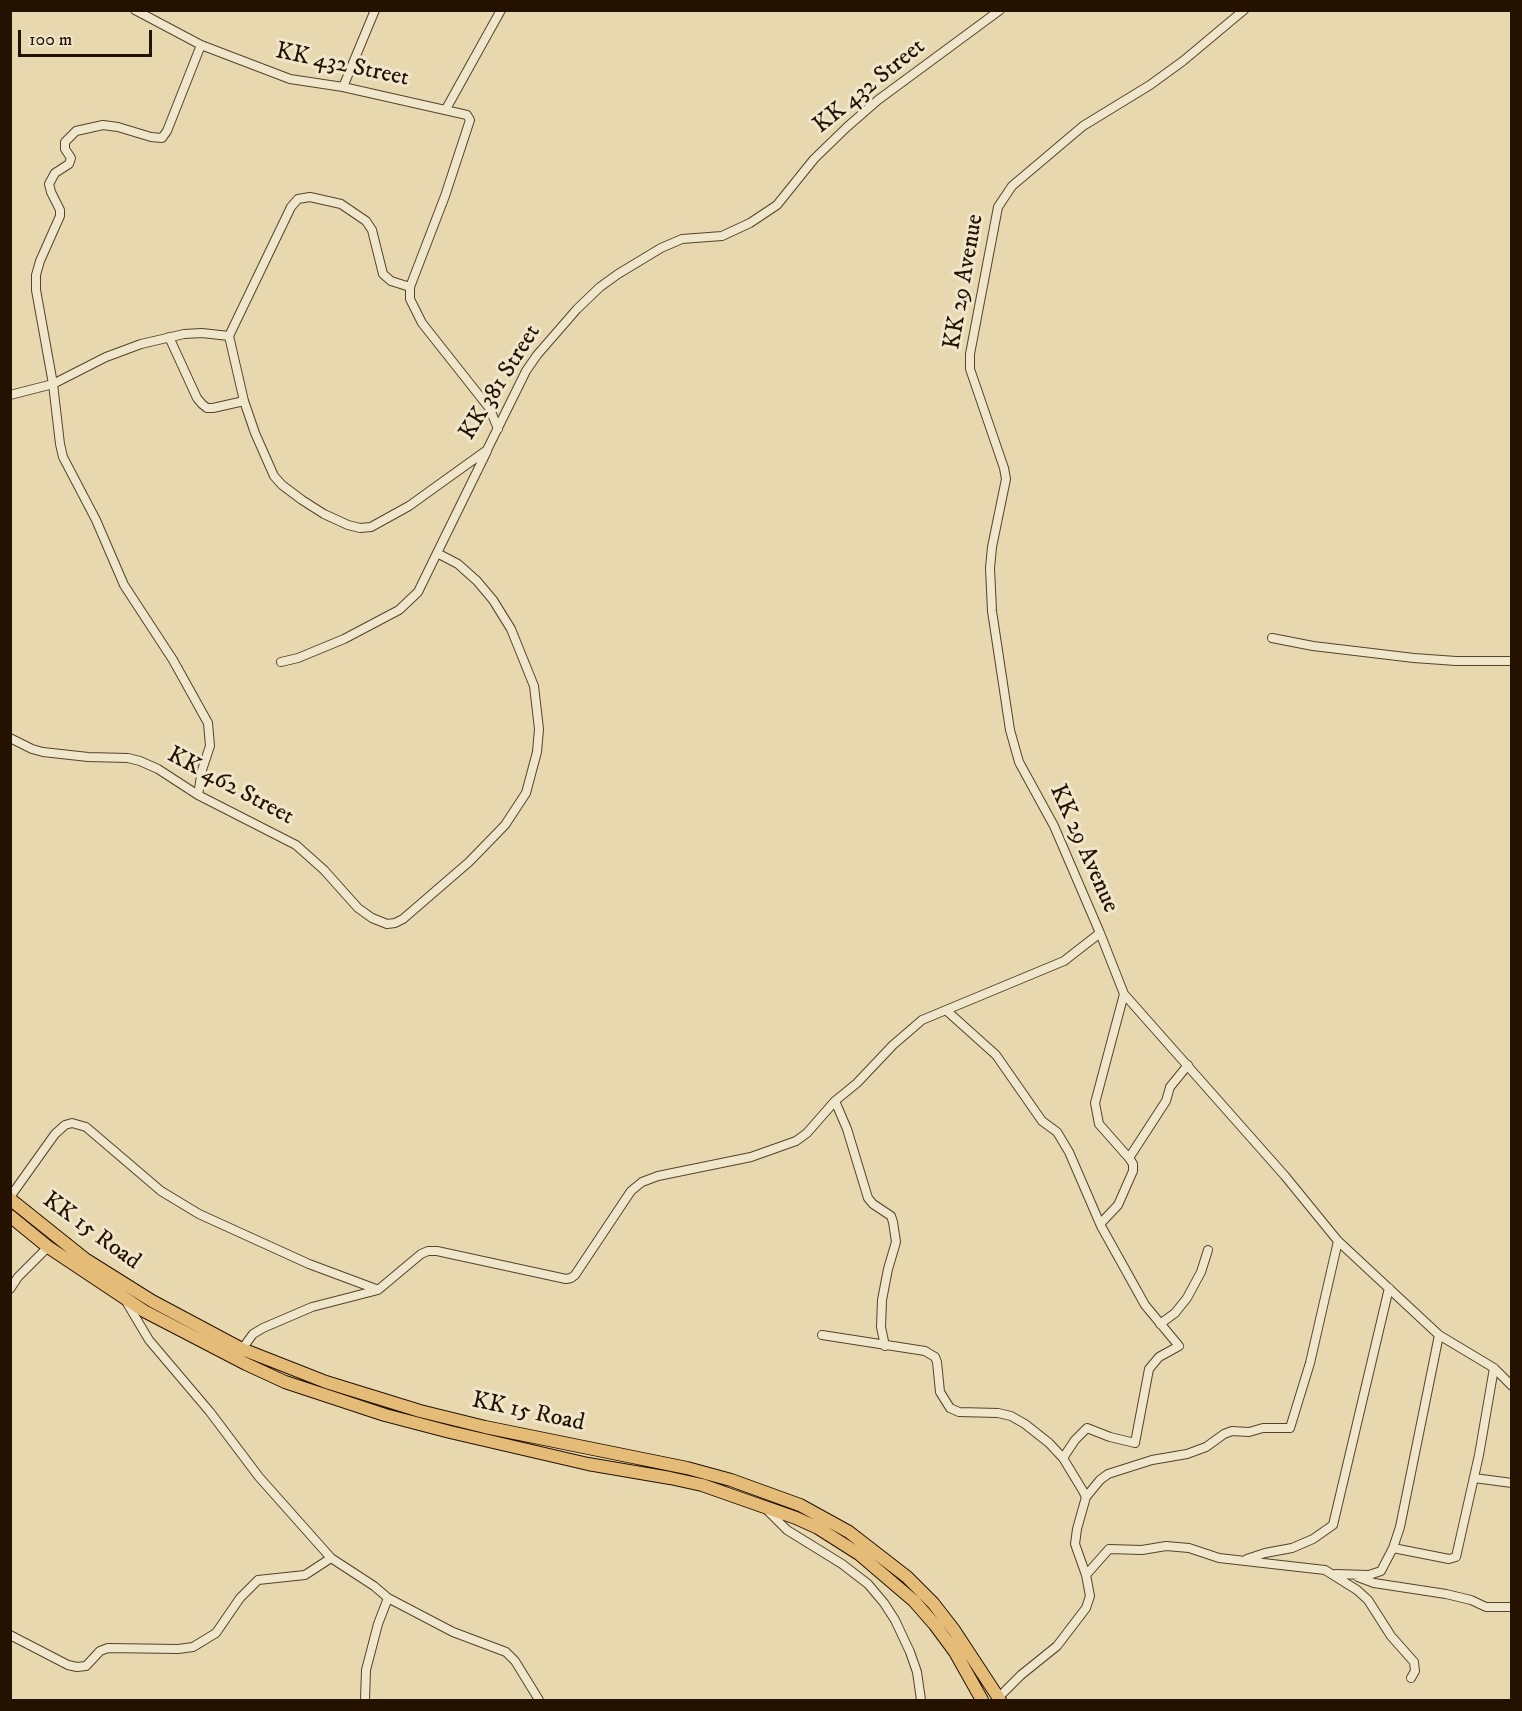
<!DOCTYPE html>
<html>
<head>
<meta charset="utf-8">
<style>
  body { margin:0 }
  #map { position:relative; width:1522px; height:1711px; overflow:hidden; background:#e7d8af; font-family:"IM FELL DW Pica",serif }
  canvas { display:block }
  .frame { position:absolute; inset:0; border:12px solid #241100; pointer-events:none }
  .scale { position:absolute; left:18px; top:30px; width:134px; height:27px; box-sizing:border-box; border:3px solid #241100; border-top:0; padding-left:8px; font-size:18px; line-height:21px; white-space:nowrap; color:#241100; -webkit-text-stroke:4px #efe6cb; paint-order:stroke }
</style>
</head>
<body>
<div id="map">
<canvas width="1522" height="1711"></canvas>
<div class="frame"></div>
<div class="scale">100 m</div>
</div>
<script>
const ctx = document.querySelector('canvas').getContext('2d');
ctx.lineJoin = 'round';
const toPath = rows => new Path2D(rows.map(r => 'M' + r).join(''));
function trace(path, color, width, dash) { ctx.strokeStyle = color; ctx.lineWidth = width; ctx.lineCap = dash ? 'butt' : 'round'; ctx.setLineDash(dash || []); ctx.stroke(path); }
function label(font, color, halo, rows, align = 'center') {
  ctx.font = font + ' "IM FELL DW Pica",serif'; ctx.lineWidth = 6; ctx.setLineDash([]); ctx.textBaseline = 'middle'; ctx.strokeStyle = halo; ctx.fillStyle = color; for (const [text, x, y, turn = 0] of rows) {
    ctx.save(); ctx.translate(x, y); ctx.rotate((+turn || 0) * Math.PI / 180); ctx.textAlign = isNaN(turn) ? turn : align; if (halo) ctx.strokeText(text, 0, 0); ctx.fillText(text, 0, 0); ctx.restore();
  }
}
const minor = toPath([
  [135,10,201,45,290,79,343,87,467,115,470,120,445,196,410,287],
  [343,87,375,10],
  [446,109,501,10],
  [229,336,291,207,298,199,310,197,341,204,366,221,372,230,383,274,391,281,410,287,410,299,422,323,490,409,498,429],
  [169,337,197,398,202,404,207,408,213,408,244,401],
  [10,395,53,384,106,357,141,344,184,334,202,333,229,336,244,401,255,433,274,476,282,485,302,500,324,514,348,525,360,528,371,527,409,506,487,450,526,371,537,355,577,309,600,287,618,274,661,248,682,239,722,236,750,223,777,205,814,159,847,127,878,100,1000,10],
  [1272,638,1313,646,1414,658,1456,661,1512,661],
  [281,662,298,658,344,639,399,610,418,592,437,553],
  [10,738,32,749,43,752,88,757,128,758,140,761,158,769,198,795,296,845,324,870,358,908,372,918,387,924,395,923,403,919,469,862,505,825,526,793,537,752,539,729,534,686,511,629,493,600,477,581,458,564,437,553,487,451],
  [198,795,202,770,210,746,208,723,173,660,124,585,96,520,63,457,60,444,53,384,36,290,36,275,40,261,60,216,60,210,51,192,49,184,55,173,69,164,71,158,65,149,65,142,76,131,103,125,118,127,151,137,162,138,167,131,201,45],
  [1100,933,1124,994,1285,1176,1338,1241,1439,1335,1494,1368,1512,1386],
  [947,1011,996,1055,1042,1121,1057,1132,1069,1152,1101,1226,1145,1305,1179,1346,1159,1357,1149,1369,1135,1443,1110,1437,1087,1428,1075,1440,1063,1458],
  [835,1101,847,1129,868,1198,873,1204,891,1216,893,1222,896,1242,888,1269,882,1300,881,1327,885,1346],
  [1129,1158,1166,1101,1170,1087,1188,1065],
  [10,1197,55,1134,65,1125,72,1123,86,1127,161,1191,199,1214,309,1264,376,1289],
  [1101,1223,1118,1205,1133,1171,1133,1164,1129,1158,1099,1124,1095,1103,1124,994],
  [10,1289,18,1277,48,1247],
  [127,1303,149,1340,210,1412,259,1477,331,1558,374,1586,388,1598,453,1632,506,1652,515,1661,539,1700],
  [1160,1324,1175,1313,1187,1298,1201,1272,1208,1250],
  [822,1335,925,1351,935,1357,937,1362,940,1392,950,1408,959,1412,998,1413,1011,1416,1025,1424,1049,1443,1063,1458,1083,1491,1086,1497,1077,1529,1075,1544,1086,1575,1090,1596,1086,1608,1057,1646,1021,1675,999,1697],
  [242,1349,253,1334,263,1328,312,1307,378,1290,421,1254,428,1251,437,1251,566,1279,571,1278,575,1275,631,1191,642,1182,658,1176,751,1157,796,1141,807,1133,835,1101,857,1083,893,1045,922,1020,1064,961,1100,933,1054,826,1019,762,1010,730,992,611,990,568,992,547,1006,479,1004,468,970,369,970,354,998,207,1012,186,1083,126,1150,85,1183,61,1244,10],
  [1474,1478,1512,1483],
  [1086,1497,1100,1480,1108,1474,1152,1460,1187,1454,1206,1447,1224,1434,1232,1431,1249,1432,1263,1428,1290,1428,1310,1363,1338,1241],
  [767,1510,787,1530,842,1564,868,1584,884,1603,895,1620,910,1652,917,1672,921,1700],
  [1393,1548,1449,1559,1456,1557,1479,1455,1494,1368],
  [1247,1559,1265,1553,1292,1548,1313,1539,1333,1525,1389,1288],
  [1336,1574,1369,1575,1381,1571,1393,1548,1400,1527,1439,1335],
  [1086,1575,1109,1549,1142,1550,1166,1546,1189,1548,1219,1558,1325,1570,1357,1590,1368,1600,1391,1636,1414,1662,1415,1671,1411,1678],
  [1358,1577,1374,1583,1446,1594,1471,1600,1486,1607,1512,1607],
  [10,1635,68,1665,77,1667,86,1666,100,1651,108,1648,178,1649,193,1647,216,1633,240,1598,258,1580,305,1575,331,1558],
  [365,1700,366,1670,378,1624,388,1598]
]);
const trunk = toPath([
  [10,1199,85,1259,152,1301,242,1349,326,1382,420,1411,485,1427,687,1468,731,1480,800,1505,849,1532,907,1577,933,1603,954,1630,1000,1700],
  [10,1216,48,1247,144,1311,246,1364,285,1382,385,1415,450,1432,588,1464,670,1478,702,1485,796,1518,818,1528,859,1554,914,1601,935,1625,955,1652,982,1700]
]);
const streetNames = [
  ["KK 432 Street",342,66,12],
  ["KK 432 Street",870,87,-39],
  ["KK 29 Avenue",965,282,-80],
  ["KK 381 Street",501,383,-58],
  ["KK 462 Street",230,787,28],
  ["KK 29 Avenue",1083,849,66],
  ["KK 15 Road",91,1232,36],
  ["KK 15 Road",528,1413,12]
];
trace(minor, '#55432c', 10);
trace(trunk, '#241100', 14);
trace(minor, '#efe6cb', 8);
trace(trunk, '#e4bc78', 12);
label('24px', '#241100', '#efe6cb', streetNames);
</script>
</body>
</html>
